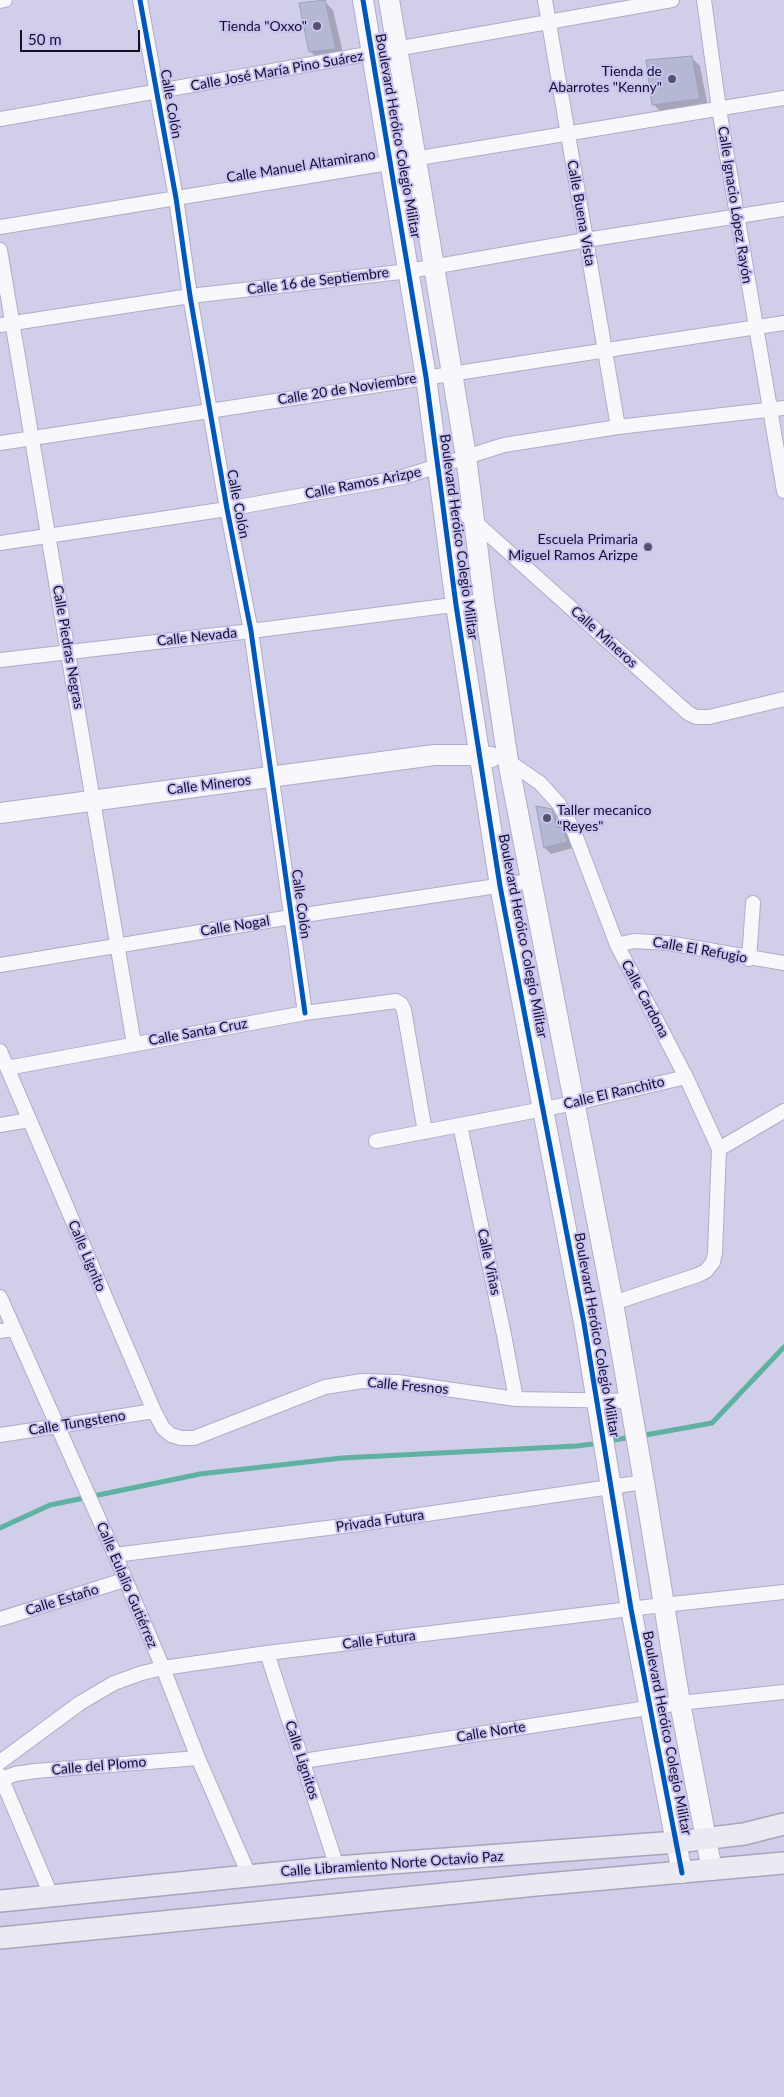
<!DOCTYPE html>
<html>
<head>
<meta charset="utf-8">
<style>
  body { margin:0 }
  #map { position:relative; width:784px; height:2097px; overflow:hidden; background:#d0cee8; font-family:Lato,sans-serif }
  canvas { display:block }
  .scale { position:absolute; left:20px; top:30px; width:120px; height:22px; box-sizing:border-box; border:2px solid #150f2b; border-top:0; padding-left:6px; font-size:15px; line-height:18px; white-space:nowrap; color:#150f2b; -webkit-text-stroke:4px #c8c3f2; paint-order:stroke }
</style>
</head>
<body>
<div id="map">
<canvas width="784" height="2097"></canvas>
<div class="scale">50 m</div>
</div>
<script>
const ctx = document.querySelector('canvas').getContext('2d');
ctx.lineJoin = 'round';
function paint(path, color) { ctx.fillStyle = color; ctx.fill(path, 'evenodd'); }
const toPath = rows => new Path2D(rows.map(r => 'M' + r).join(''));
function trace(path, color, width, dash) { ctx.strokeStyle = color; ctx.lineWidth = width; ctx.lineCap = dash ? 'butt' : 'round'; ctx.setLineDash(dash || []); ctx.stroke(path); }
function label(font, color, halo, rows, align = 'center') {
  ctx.font = font + ' Lato,sans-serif'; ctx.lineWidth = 4; ctx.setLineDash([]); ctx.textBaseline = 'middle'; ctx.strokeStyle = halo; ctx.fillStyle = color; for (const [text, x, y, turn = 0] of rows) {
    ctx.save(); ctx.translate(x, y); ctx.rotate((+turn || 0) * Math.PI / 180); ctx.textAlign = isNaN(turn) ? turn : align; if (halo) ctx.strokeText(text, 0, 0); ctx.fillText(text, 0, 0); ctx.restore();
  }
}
const shadow = toPath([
  [324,1,333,10,344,57,319,60,310,51],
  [691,57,700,66,708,107,662,113,653,104],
  [538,808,550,809,556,815,561,829,568,835,573,848,551,854,545,848]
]);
const stream = toPath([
  [640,1436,712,1423,784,1347],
  [608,1441,632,1437],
  [0,1528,50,1505,200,1474,342,1458,577,1446,600,1443]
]);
const building = toPath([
  [325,0,336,49,309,52,299,3,325,0],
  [692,56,700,99,652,105,646,60,692,56],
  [536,806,552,809,557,827,562,828,568,842,544,848,536,806]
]);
const street = toPath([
  [140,0,176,198,190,296,227,509,251,631,305,1013],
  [545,0,618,427],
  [704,0,719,109,784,491],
  [0,1,5,0],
  [0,119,672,0],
  [0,227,784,98],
  [0,250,134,1044],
  [0,325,190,296,409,271,586,240,784,209],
  [0,443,784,323],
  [442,499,474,521,688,713,696,717,709,717,784,699],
  [0,543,227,509,403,477,504,445,618,427,784,408],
  [0,660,251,631,484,601],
  [508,761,540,783,559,804,573,829,617,945,686,1077,719,1149,715,1253,713,1262,706,1271,698,1275,613,1303],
  [617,945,634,941,668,943,784,963],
  [749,959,753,903],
  [0,965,291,917,530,881],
  [0,1051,154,1411,163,1428,171,1435,181,1438,194,1438,325,1387,362,1381,397,1382,516,1399,631,1401],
  [7,1068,305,1013,396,1001,401,1004,404,1010,425,1132],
  [0,1125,29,1120],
  [460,1125,504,1335,516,1399],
  [376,1141,575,1103,686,1077],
  [719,1149,784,1111],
  [0,1297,115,1555,163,1668,198,1758,249,1875],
  [0,1331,14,1329],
  [0,1435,154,1411],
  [115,1555,359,1524,644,1482],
  [0,1619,124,1580],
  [267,1653,337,1867],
  [303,1761,680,1703,784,1692],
  [0,1762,80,1703,114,1683,142,1673,163,1668,267,1653,663,1605,784,1592],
  [0,1775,51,1895],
  [0,1780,15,1774,35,1771,198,1758]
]);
const secondary = toPath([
  [363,0,426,377,456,605,500,886,584,1323,631,1609,682,1873],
  [389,0,466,456,484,601,508,761,613,1303,644,1482,680,1703,712,1870],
  [0,813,434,755,479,755,491,757]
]);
const primary = toPath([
  [0,1901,337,1867,677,1842,744,1834,784,1824],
  [0,1938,536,1885,784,1863]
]);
const cycleway = toPath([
  [140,0,176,198,190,296,227,509,251,631,305,1013],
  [363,0,426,377,456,605,500,886,584,1323,631,1609,682,1873]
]);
const markers = [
  [317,26,5,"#56526d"],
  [672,79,5,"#56526d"],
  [648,547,5,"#56526d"],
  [547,818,5,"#56526d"]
];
const poiNames = [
  ["Tienda \"Oxxo\"",307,26],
  ["Tienda de",662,71],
  ["Abarrotes \"Kenny\"",662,87],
  ["Escuela Primaria",638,539],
  ["Miguel Ramos Arizpe",638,555],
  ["Taller mecanico",557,810,"left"],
  ["\"Reyes\"",557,826,"left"]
];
const streetNames = [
  ["Calle José María Pino Suárez",277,71,-10],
  ["Calle Colón",171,104,80],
  ["Boulevard Heróico Colegio Militar",398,136,80],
  ["Calle Manuel Altamirano",301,166,-9],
  ["Calle Ignacio López Rayón",735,205,81],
  ["Calle Buena Vista",581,213,80],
  ["Calle 16 de Septiembre",318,281,-7],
  ["Calle 20 de Noviembre",347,389,-9],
  ["Calle Ramos Arizpe",363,483,-11],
  ["Calle Colón",238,504,79],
  ["Boulevard Heróico Colegio Militar",459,537,82],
  ["Calle Nevada",197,637,-6],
  ["Calle Mineros",604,637,42],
  ["Calle Piedras Negras",68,647,80],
  ["Calle Mineros",209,785,-7],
  ["Calle Colón",301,904,82],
  ["Calle Nogal",235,926,-9],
  ["Boulevard Heróico Colegio Militar",523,936,79],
  ["Calle El Refugio",700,950,10],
  ["Calle Cardona",645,999,62],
  ["Calle Santa Cruz",198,1032,-10],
  ["Calle El Ranchito",614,1093,-13],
  ["Calle Lignito",87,1256,67],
  ["Calle Viñas",489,1262,78],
  ["Boulevard Heróico Colegio Militar",597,1335,80],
  ["Calle Fresnos",408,1386,5],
  ["Calle Tungsteno",77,1423,-9],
  ["Privada Futura",380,1521,-8],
  ["Calle Eulalio Gutiérrez",127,1585,67],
  ["Calle Estaño",62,1600,-17],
  ["Calle Futura",379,1640,-7],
  ["Calle Norte",491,1732,-9],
  ["Boulevard Heróico Colegio Militar",667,1733,79],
  ["Calle Lignitos",302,1760,72],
  ["Calle del Plomo",99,1766,-5],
  ["Calle Libramiento Norte Octavio Paz",392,1864,-4]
];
paint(shadow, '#0003');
trace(stream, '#5fb1a1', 5);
paint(building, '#b4b8d2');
trace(building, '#9c9fb8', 1);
trace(street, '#afacc7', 16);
trace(secondary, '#afacc7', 22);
trace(primary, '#a7a5bc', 24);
trace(street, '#f8f8fc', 14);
trace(secondary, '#f8f8fc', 20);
trace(primary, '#ebeaf3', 21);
trace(cycleway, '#0057b8', 5);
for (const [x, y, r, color] of markers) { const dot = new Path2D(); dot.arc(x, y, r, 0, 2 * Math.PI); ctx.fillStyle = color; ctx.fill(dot); trace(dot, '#c8c3f2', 2); }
label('14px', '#150f2b', '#c8c3f2', poiNames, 'right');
label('14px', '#150f2b', '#c8c3f2', streetNames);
</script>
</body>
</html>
